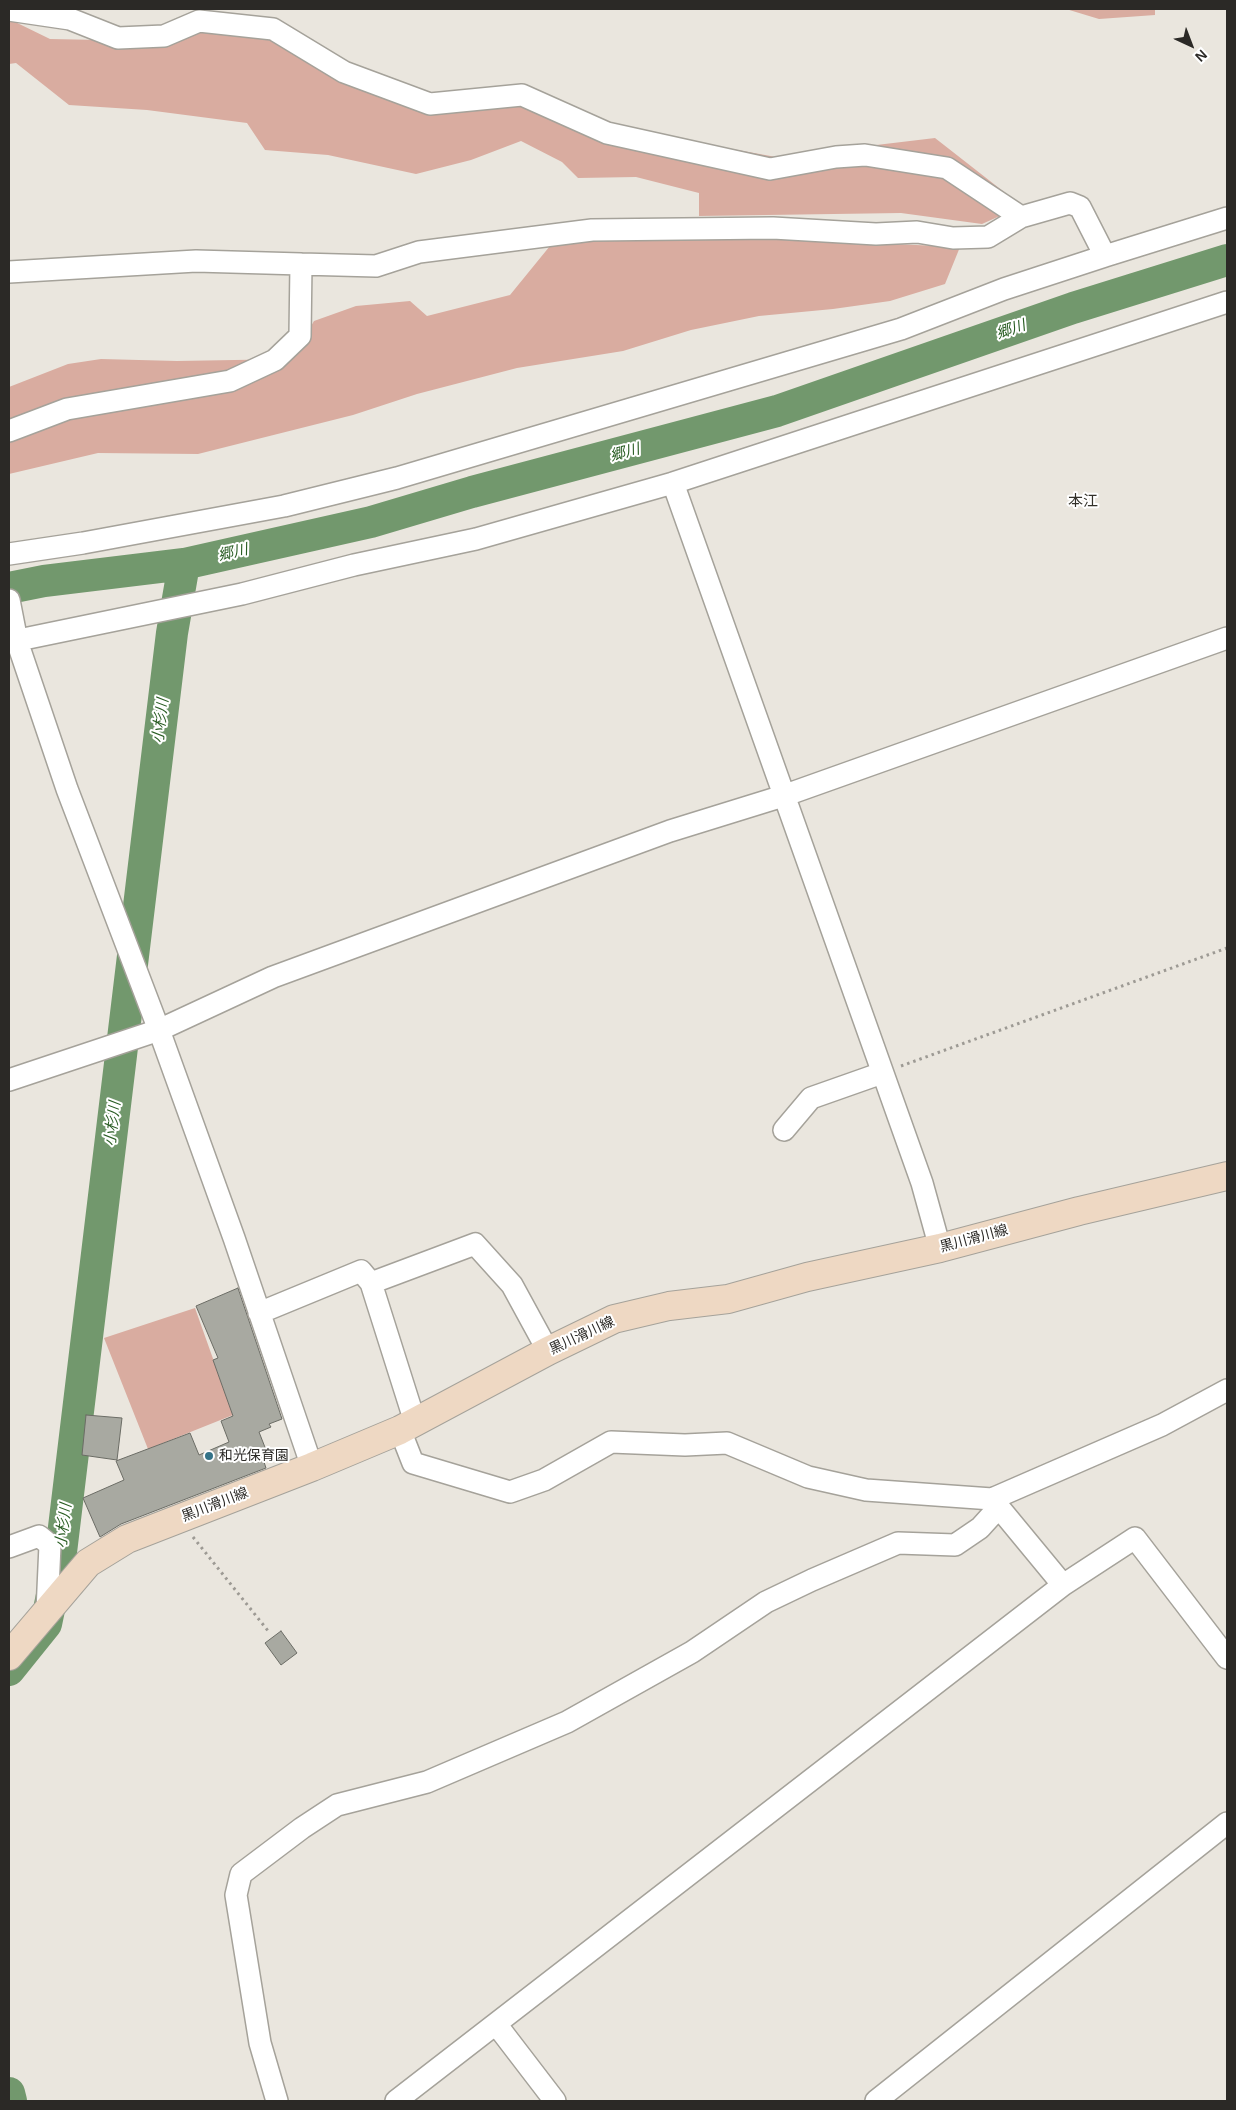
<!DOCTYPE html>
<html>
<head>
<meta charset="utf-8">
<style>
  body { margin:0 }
  #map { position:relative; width:1236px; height:2110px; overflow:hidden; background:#eae6de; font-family:Arial,sans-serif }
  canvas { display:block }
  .frame { position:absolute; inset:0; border:10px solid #2b2926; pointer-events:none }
  .north { position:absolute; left:1166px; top:20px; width:50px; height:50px; -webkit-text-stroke:4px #fff; paint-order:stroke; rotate:137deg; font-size:14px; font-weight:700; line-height:20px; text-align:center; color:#2b2926 }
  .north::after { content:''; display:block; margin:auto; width:18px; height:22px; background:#2b2926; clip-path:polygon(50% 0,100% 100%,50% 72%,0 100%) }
</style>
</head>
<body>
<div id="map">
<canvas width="1236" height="2110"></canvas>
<div class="frame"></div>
<div class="north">N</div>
</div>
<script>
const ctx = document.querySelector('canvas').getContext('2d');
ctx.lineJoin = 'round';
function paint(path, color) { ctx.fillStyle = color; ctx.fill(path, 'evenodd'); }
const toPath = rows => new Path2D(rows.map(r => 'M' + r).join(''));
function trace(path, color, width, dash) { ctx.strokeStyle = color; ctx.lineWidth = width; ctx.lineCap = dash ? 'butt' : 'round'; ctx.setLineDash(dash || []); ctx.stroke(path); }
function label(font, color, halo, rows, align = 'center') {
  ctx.font = font + ' Arial,"Noto Sans JP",sans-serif'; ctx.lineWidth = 4; ctx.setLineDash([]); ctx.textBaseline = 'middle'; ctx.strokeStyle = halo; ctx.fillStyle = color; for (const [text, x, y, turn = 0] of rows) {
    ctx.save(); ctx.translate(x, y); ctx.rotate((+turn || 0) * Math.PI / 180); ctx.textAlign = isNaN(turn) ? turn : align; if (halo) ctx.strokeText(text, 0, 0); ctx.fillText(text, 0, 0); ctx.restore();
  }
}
const green = toPath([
  [1066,9,1155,9,1155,15,1099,19],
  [224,15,352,68,427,95,472,93,661,136,776,157,935,138,1022,206,982,224,901,213,699,216,699,193,636,177,578,178,562,162,521,141,471,160,416,174,328,155,265,150,247,123,147,110,69,105,16,63,9,64,9,19,50,39,151,41],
  [718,236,960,247,945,284,890,301,833,309,759,316,691,330,623,351,517,368,417,394,353,415,198,454,98,453,9,474,9,387,68,364,101,359,177,361,292,359,314,321,356,306,410,301,427,316,510,295,554,241],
  [195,1308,233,1415,148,1449,104,1338]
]);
const river = toPath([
  [9,588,44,581,184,564,371,522,472,492,777,411,1073,308,1227,260],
  [9,1670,46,1624,61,1552,172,633,184,564],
  [9,2093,11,2101]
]);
const building = toPath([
  [238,1288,282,1419,269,1424,271,1427,259,1432,268,1455,264,1462,266,1468,121,1524,100,1537,83,1498,124,1480,116,1461,190,1433,199,1455,229,1442,221,1421,233,1416,213,1360,218,1358,196,1306,238,1288],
  [86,1415,122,1418,117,1460,82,1455,86,1415],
  [281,1631,297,1653,281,1665,265,1643,281,1631]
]);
const path = toPath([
  [901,1066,1227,948],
  [193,1537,269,1632]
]);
const minor = toPath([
  [9,10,70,19,118,38,164,36,199,21,273,29,344,72,430,104,522,95,607,133,770,169,836,157,865,155,947,168,1021,217,1070,203,1080,207,1105,256,1227,218],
  [301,264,376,266,419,252,592,230,773,228,876,234,917,232,953,238,988,237,1021,217],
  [9,272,196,261,301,264,300,336,275,360,230,381,67,409,9,431],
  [673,483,922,1183,940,1248],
  [9,554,83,543,284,506,397,478,901,329,1004,289,1105,256],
  [9,600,17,641,67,789,159,1030,234,1238,312,1467],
  [9,642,242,594,354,565,476,539,673,483,1227,302],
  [9,1080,159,1030,273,977,670,831,783,796,1227,638],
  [784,1130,811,1098,882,1073],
  [371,1283,475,1244,512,1285,548,1351],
  [259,1313,361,1271,371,1283,415,1422],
  [400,1430,413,1463,510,1492,544,1480,611,1442,685,1445,727,1443,808,1477,866,1490,992,1499,1063,1585],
  [992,1499,1162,1425,1227,1390],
  [9,1547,39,1536,50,1545,47,1611],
  [496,2024,555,2101],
  [277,2101,260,2043,236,1895,241,1874,302,1828,337,1805,427,1782,567,1722,692,1652,766,1602,812,1580,898,1543,955,1545,980,1528,999,1507],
  [396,2101,1063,1585,1135,1538,1227,1658],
  [876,2101,1227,1823]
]);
const secondary = toPath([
  [9,1656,88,1563,127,1539,312,1467,400,1430,548,1351,614,1319,669,1306,728,1299,807,1277,940,1248,1079,1211,1227,1176]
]);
const markers = [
  [209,1456,5,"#347388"]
];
const streetNames = [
  ["黒川滑川線",974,1239,-15],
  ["黒川滑川線",582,1336,-25],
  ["黒川滑川線",215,1505,-21]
];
const poiNames = [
  ["和光保育園",219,1456]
];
const waterNames = [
  ["郷川",1011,330,-19],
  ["郷川",625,453,-15],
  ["郷川",233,553,-13],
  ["小杉川",161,721,-83],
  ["小杉川",113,1124,-83],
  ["小杉川",64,1526,-83]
];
const neighbourhoodNames = [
  ["本江",1083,502]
];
paint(green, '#d9aca0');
trace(river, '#72986d', 32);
paint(building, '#a8a9a1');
trace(building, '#6b6c65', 1);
trace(minor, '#a5a29a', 24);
trace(secondary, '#a5a29a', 30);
trace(path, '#9d9a94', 3, [2.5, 4]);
trace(minor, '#fff', 21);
trace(secondary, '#eed8c3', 28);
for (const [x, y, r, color] of markers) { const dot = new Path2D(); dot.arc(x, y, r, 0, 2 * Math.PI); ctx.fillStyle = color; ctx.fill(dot); trace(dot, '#fff', 2); }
label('14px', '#2b2926', '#fff', streetNames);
label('14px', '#2b2926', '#fff', poiNames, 'left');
label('italic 15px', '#285c22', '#fff', waterNames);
label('15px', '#33312a', '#fff', neighbourhoodNames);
</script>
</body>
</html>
